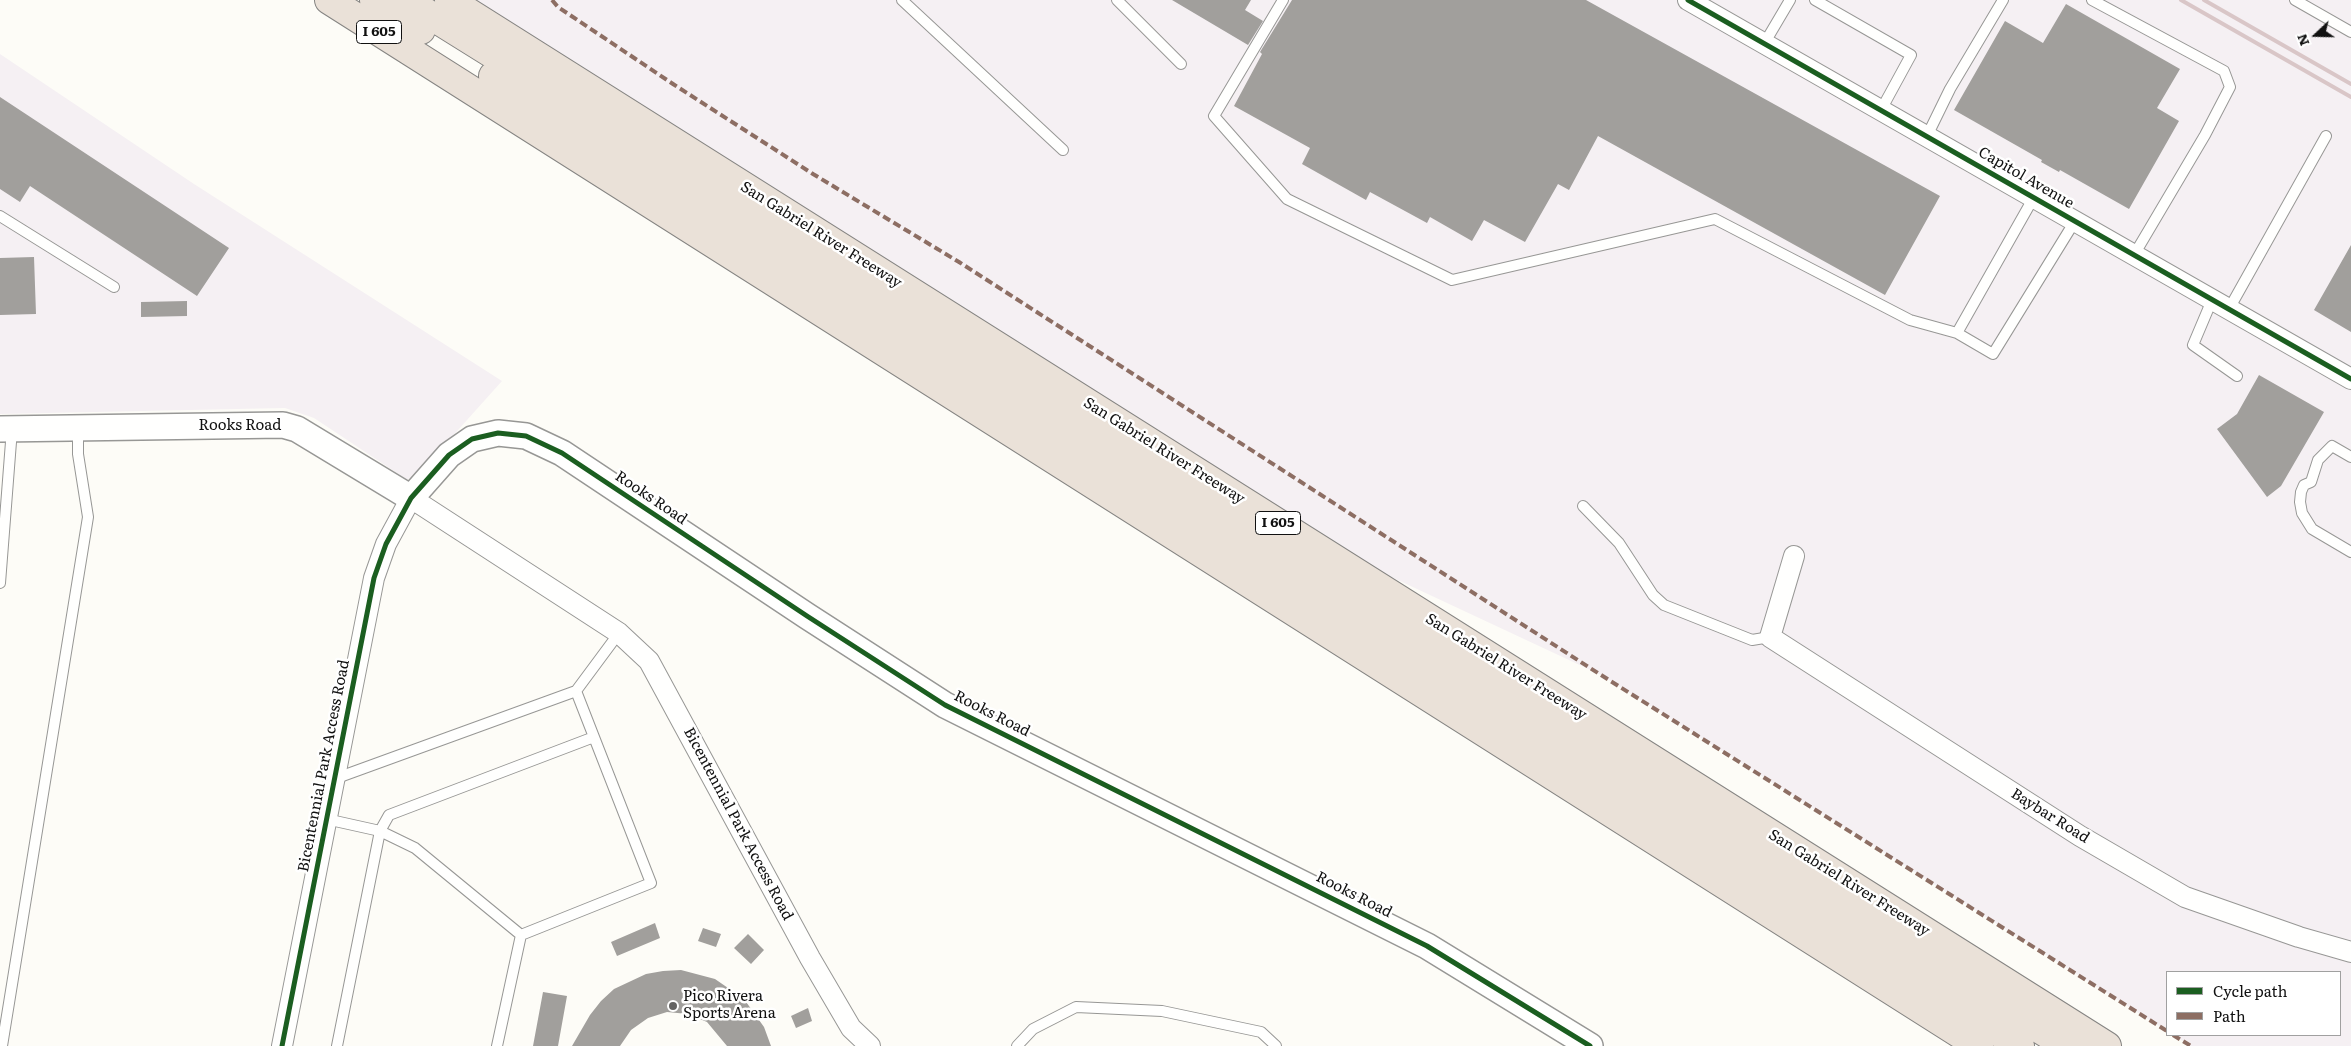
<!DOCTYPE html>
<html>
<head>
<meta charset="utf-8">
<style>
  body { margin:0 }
  #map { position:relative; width:2351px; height:1046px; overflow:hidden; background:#fdfcf7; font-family:Literata,serif }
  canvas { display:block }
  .legend { position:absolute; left:2166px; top:971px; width:175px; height:65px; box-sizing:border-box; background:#fff; border:1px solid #a0a0a0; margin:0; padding:6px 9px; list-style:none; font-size:15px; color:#111 }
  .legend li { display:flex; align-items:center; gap:10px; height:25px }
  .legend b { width:25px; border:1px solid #a0a0a0 }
  .north { position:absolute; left:2291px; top:10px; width:50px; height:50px; -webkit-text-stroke:4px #fff; paint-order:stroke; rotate:249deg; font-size:14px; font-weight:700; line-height:20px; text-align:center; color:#111 }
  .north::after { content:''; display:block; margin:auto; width:18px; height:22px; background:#111; clip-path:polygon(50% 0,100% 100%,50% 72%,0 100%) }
</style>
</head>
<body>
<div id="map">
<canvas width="2351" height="1046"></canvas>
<ul class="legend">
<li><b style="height:6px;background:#1b5e20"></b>Cycle path</li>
<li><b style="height:6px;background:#8d6e63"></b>Path</li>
</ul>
<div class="north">N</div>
</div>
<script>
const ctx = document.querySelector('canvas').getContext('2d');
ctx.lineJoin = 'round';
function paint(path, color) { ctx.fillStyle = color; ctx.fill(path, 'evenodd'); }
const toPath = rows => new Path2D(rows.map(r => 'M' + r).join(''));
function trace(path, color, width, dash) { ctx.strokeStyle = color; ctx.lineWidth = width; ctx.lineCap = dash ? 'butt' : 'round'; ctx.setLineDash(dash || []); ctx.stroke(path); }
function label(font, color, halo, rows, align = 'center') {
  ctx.font = font + ' Literata,serif'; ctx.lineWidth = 5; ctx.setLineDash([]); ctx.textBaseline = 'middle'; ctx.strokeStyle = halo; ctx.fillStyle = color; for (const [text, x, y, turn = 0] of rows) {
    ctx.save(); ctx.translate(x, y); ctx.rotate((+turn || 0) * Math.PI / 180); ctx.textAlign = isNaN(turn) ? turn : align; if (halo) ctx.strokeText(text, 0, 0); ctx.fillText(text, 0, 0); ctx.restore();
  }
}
const industrial = toPath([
  [417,0,2351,0,2351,1046,2191,1046,2173,1035,2340,1035,2340,972,2167,972,2167,1031,1601,675,1308,538],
  [0,54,194,184,502,381,415,478,406,479,314,418,285,408,0,414]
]);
const building = toPath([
  [1172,0,1251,0,1245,10,1263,21,1248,45],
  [1292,0,1586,0,1940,196,1885,295,1598,136,1569,190,1558,184,1525,242,1484,220,1472,241,1430,217,1427,223,1370,192,1366,200,1302,164,1310,148,1234,106,1262,54,1260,52],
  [2066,4,2180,69,2157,108,2179,121,2129,209,2060,170,2059,172,2041,162,2042,160,1954,110,2005,21,2043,43],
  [0,97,229,248,197,296,30,186,20,202,0,189],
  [2351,245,2351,332,2314,310],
  [34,257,36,314,0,315,0,258],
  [187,301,187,316,141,317,141,302],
  [2259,375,2324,412,2281,486,2267,497,2217,429,2237,414],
  [655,923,660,938,617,956,611,942],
  [703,928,721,934,716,947,698,941],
  [748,934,764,950,751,964,734,948],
  [681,970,715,979,744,999,764,1027,771,1046,727,1046,707,1022,688,1014,667,1012,648,1018,631,1030,620,1046,572,1046,590,1015,601,1001,614,989,646,974,663,971],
  [543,992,567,996,558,1046,533,1046],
  [808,1008,812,1021,796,1028,791,1016]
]);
const service = toPath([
  [902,0,1063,150],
  [1117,0,1181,64],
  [1283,0,1214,116,1287,199,1452,280,1715,219,1910,320,1957,333],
  [1815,0,1911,55,1881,110],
  [2092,0,2224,71,2230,87,2205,135,2134,255],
  [2295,0,2351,32],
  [1764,44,1790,0],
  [1927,136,1950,89,2003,0],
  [2034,197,1957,333,1993,354,2075,221],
  [0,216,114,287],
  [2212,300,2193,345,2237,376],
  [2229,309,2326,136],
  [2351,457,2332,446,2318,460,2311,482,2304,485,2301,492,2300,502,2302,513,2312,529,2351,552],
  [1583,506,1619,543,1653,595,1664,605,1752,640,1770,637],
  [0,583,12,429],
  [334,779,576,691,619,633],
  [326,819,380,831,415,848,521,935],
  [2,1046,88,517,78,454,78,428],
  [337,1046,380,831,389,815,594,737],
  [497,1046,521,935,651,883,576,691],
  [1017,1046,1033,1029,1076,1007,1162,1011,1261,1032,1276,1046]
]);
const minor = toPath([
  [1688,0,2351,379],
  [1794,556,1770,637,2080,836,2185,897,2299,937,2351,952],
  [282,1046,374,578,386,544,411,498,619,633,649,661,810,958,851,1028,870,1046]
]);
const tertiary = toPath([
  [0,429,283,425,297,429,411,498,449,455,472,439,498,433,526,436,562,453,807,616,945,705,1427,946,1590,1046]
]);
const motorway = toPath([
  [329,0,1979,1046],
  [374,0,421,30],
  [406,0,892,303,1718,825,1890,937,2067,1046],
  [449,0,2107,1046],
  [493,76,2020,1046]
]);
const rail = toPath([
  [2181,0,2351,97],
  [2204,0,2351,84]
]);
const quiet = toPath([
  [552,0,558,7,673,84,813,174,959,262,1601,675,2167,1031],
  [2173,1035,2191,1046]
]);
const cycleway = toPath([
  [1688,0,2351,379],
  [282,1046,374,578,386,544,411,498,449,455,472,439,498,433,526,436,562,453,807,616,945,705,1427,946,1590,1046]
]);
const markers = [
  [673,1006,5,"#646362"]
];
const shields = [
  [379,32,45],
  [1278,523,45]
];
const shieldNames = [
  ["I 605",379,32],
  ["I 605",1278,523]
];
const streetNames = [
  ["Capitol Avenue",2026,178,30],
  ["San Gabriel River Freeway",821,235,32],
  ["Rooks Road",240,426],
  ["San Gabriel River Freeway",1164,451,32],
  ["Rooks Road",651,498,34],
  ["San Gabriel River Freeway",1506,667,32],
  ["Rooks Road",992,714,27],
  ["Bicentennial Park Access Road",324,766,-79],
  ["Baybar Road",2050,816,32],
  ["Bicentennial Park Access Road",738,824,62],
  ["San Gabriel River Freeway",1849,883,32],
  ["Rooks Road",1354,895,27]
];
const poiNames = [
  ["Pico Rivera",683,997],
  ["Sports Arena",683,1014]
];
paint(industrial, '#f5f0f3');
paint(building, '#a19f9c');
trace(service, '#979795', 12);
trace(minor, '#979795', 22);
trace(tertiary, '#979795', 28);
trace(motorway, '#858482', 30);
trace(service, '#fffffe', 10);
trace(minor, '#fffffe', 20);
trace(tertiary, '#fffffe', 25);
trace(motorway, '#eae1d8', 28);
trace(rail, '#d9c6c7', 4);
trace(quiet, '#8d6e63', 4, [8, 4]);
trace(cycleway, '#1b5e20', 5);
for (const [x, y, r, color] of markers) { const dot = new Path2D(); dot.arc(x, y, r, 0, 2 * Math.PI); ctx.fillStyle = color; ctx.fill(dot); trace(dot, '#fff', 2); }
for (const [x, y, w] of shields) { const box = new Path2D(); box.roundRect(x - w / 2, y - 11.5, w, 23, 4); ctx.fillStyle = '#fff'; ctx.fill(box); trace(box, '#111', 1); }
label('bold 14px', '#111', null, shieldNames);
label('15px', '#111', '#fff', streetNames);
label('15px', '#111', '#fff', poiNames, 'left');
</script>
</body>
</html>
